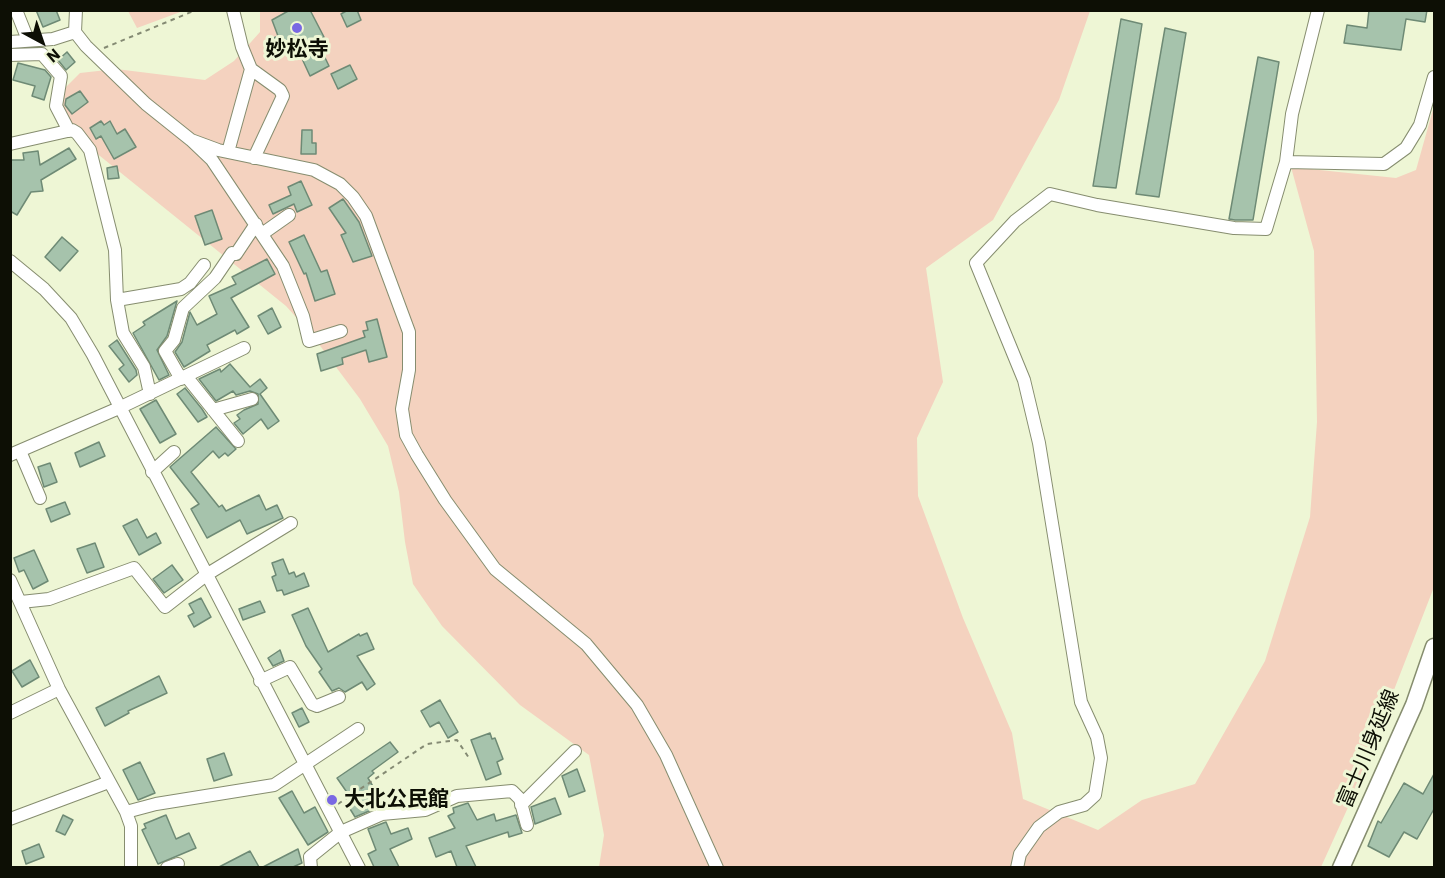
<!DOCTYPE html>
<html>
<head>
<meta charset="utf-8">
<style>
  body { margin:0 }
  #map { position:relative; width:1445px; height:878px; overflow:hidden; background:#eef6d5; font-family:"IBM Plex Sans",sans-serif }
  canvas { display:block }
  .frame { position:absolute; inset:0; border:12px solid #0d0f05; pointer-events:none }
  .north { position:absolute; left:12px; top:12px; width:60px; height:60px; -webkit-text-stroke:4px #eef6d5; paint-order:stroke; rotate:140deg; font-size:16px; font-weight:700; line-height:24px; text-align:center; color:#0d0f05 }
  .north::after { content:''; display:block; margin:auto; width:21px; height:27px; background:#0d0f05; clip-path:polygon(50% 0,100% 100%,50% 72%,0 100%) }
</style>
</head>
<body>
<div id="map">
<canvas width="1445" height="878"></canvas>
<div class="frame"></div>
<div class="north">N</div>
</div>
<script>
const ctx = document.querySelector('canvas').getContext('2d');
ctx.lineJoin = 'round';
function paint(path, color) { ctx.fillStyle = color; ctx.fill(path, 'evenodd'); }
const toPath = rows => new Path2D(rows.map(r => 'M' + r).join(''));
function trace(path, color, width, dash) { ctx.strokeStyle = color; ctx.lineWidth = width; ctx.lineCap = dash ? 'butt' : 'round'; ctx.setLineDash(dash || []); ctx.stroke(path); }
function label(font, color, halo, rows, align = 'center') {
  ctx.font = font + ' "IBM Plex Sans","Noto Sans JP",sans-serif'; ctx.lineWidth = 6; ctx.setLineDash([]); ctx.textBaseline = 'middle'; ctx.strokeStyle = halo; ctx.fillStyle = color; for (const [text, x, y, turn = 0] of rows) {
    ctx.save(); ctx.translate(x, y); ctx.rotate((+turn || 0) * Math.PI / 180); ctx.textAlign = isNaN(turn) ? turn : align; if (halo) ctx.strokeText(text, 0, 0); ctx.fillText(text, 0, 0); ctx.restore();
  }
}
const green = toPath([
  [128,11,183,11,137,28],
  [260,11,1090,11,1059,100,993,220,926,268,943,382,917,438,918,496,963,618,1012,733,1023,799,1098,830,1142,800,1195,784,1265,661,1310,517,1317,422,1314,251,1291,167,1396,178,1416,170,1434,106,1434,587,1350,803,1321,867,599,867,604,835,589,755,520,705,442,626,413,584,405,542,399,492,388,446,360,399,312,335,286,306,69,131,63,114,63,90,80,73,116,69,205,80,234,61,260,32]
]);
const building = toPath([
  [36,10,56,10,60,20,43,27,36,10],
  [290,10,310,10,324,37,317,41,329,66,310,76,298,50,292,53,289,46,273,54,269,40,278,36,272,20,290,10],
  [348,10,357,10,361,20,347,27,341,14,348,10],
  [1369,10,1427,10,1425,22,1406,19,1401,50,1344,43,1347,25,1367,28,1369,10],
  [1121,19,1142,24,1116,188,1093,186,1121,19],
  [1165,28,1186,33,1159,197,1136,194,1165,28],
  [67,52,75,62,66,70,58,60,67,52],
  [1258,57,1279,62,1253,220,1235,220,1229,219,1258,57],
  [18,63,45,70,51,77,44,100,32,96,35,86,13,80,18,63],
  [350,65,357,79,338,89,331,74,350,65],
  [80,91,88,102,72,114,65,105,66,99,80,91],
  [101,121,104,125,110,121,117,134,125,129,136,147,114,159,101,136,96,139,90,128,101,121],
  [302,130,312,130,312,143,316,143,316,154,301,154,302,130],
  [69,148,76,159,41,180,43,191,31,192,17,215,10,211,10,160,24,160,23,153,38,151,40,165,69,148],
  [117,166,119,178,108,179,107,168,117,166],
  [301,181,312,205,297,212,294,204,273,214,269,205,291,195,288,187,301,181],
  [343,199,359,222,372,256,353,262,341,235,346,233,329,208,343,199],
  [212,210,222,239,205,245,195,216,212,210],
  [304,235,321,272,327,270,335,294,315,301,306,273,304,274,289,242,304,235],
  [62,237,78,251,60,271,45,257,62,237],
  [267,259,275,274,231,298,249,327,237,334,235,330,207,345,210,351,184,367,175,352,182,342,190,312,197,325,217,314,209,296,236,284,232,277,267,259],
  [177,301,167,336,157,350,169,375,159,380,133,333,145,325,143,322,177,301],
  [272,308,281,327,268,334,258,316,272,308],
  [377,319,387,357,369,362,366,350,342,358,343,364,321,371,317,354,365,337,363,331,368,330,366,322,377,319],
  [117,340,136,370,137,375,129,382,119,369,124,365,109,346,117,340],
  [230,364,250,387,260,379,267,388,260,394,279,421,268,429,261,419,243,434,234,423,240,419,237,415,244,410,258,404,258,394,250,391,236,395,233,391,216,401,199,379,220,369,221,372,230,364],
  [185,388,202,409,207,417,198,422,177,394,185,388],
  [156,400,176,434,160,443,140,409,156,400],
  [216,427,236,449,228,456,225,453,219,458,213,451,191,472,219,507,222,505,226,511,259,495,266,510,277,505,283,518,247,534,240,520,207,538,191,509,199,504,170,467,216,427],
  [99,442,105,456,80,467,75,453,99,442],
  [50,463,57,482,44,487,38,467,50,463],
  [65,502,70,514,51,522,46,509,65,502],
  [137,519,147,538,156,533,161,543,139,555,123,526,137,519],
  [95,543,104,567,87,573,77,549,95,543],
  [34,550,48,581,33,589,24,570,19,572,14,558,34,550],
  [283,559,289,574,294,572,296,577,304,573,309,586,284,595,282,590,277,591,272,577,276,575,272,563,283,559],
  [172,565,183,580,164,593,153,579,172,565],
  [201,598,211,617,194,627,188,616,194,613,189,604,201,598],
  [260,601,265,612,243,620,239,609,260,601],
  [308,608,328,652,359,634,360,636,367,633,374,649,357,656,375,684,367,690,362,682,345,692,339,688,332,691,319,672,322,669,306,646,292,615,308,608],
  [280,650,284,661,273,666,268,658,280,650],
  [30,660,39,677,22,687,12,671,30,660],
  [159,676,167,693,128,711,129,713,105,726,96,708,159,676],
  [440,700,458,732,448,738,439,722,430,727,421,711,440,700],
  [302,708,309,722,299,727,292,713,302,708],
  [490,733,492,739,495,738,503,759,497,762,501,774,486,780,471,740,490,733],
  [390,742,398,752,372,771,374,773,368,778,378,795,376,796,381,806,355,817,347,804,353,801,337,778,390,742],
  [224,753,232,775,214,781,207,759,224,753],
  [140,762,155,793,138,800,123,770,140,762],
  [577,769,585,791,569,797,562,776,577,769],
  [1434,774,1434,809,1417,839,1404,832,1389,857,1368,846,1378,821,1381,823,1404,783,1423,794,1434,774],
  [292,791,304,813,315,807,328,832,308,845,279,798,292,791],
  [555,798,561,814,535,824,531,807,555,798],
  [468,803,477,820,494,814,496,821,516,815,522,833,509,837,508,832,466,846,476,867,457,867,451,851,436,857,429,838,455,828,448,816,454,813,453,808,468,803],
  [63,815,73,820,65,835,56,831,63,815],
  [166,815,176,839,189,833,196,848,158,864,142,830,146,828,144,824,166,815],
  [386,822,391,834,408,828,412,839,390,849,399,867,374,867,368,854,376,850,368,829,386,822],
  [39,844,44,857,26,864,22,851,39,844],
  [298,849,302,863,293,867,263,867,298,849],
  [250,851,259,867,219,867,250,851]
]);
const path = toPath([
  [104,48,196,10],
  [338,804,427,744,457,740,469,758]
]);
const minor = toPath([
  [16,10,28,40],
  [233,10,242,47,251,69,280,90,283,96,254,158],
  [75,32,86,46,146,104,191,140,212,160,283,266,303,316,309,341,341,331],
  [10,42,53,39,75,32,76,10],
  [10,55,42,54,61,76,56,106,69,131],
  [191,140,218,150,314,170,340,184,353,197,366,216,409,332,409,370,402,409,406,435,417,455,445,500,495,569,586,644,637,705,666,755,717,868],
  [10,144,72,130,77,133,90,150,115,250,117,300,123,333,144,367,150,394],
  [228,152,251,69],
  [1286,162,1384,164,1406,148,1420,125,1434,77],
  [262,234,289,215],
  [10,261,44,289,71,318,93,355,359,868],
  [117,300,181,289,190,283,204,265],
  [186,376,238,441],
  [181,379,165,351,174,340,183,308,215,278,232,253,236,254,256,224],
  [213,410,252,399],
  [20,451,40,498],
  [10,455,119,408,244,348],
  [152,472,174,452],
  [10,580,59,689,126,812,131,826,131,868],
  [21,602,49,599,134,568,165,607,206,575,291,523],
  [260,681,290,667,312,704,317,706,339,697],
  [10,713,59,689],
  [521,805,575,751],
  [126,812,156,804,274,785,358,729],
  [10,819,109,782],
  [167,868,178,864],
  [311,868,310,857,341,832,382,814,425,810,457,796,512,791,520,799,527,825],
  [1017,868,1020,854,1039,827,1059,812,1084,805,1095,795,1101,758,1097,737,1081,702,1039,443,1024,380,976,263,1015,221,1050,194,1097,205,1234,228,1266,229,1286,162,1292,114,1318,10]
]);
const major = toPath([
  [1341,868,1414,705,1434,647]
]);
const markers = [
  [297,28,6,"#7968e3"],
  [332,800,6,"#7968e3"]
];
const poiNames = [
  ["妙松寺",297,50],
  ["大北公民館",344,800,"left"]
];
const streetNames = [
  ["富士川身延線",1369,749,-67]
];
paint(green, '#f4d2bf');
paint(building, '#a6c3ac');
trace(building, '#6e8a75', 1.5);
trace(minor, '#868d6f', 14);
trace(major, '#868d6f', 19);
trace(path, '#848a73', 2, [4.5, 4.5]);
trace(minor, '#fff', 12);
trace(major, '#fff', 16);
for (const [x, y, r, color] of markers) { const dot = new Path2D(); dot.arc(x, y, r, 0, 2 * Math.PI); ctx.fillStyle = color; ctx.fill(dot); trace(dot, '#eef6d5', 2); }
label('bold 21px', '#0d0f05', '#eef6d5', poiNames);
label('21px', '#0d0f05', '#eef6d5', streetNames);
</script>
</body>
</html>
